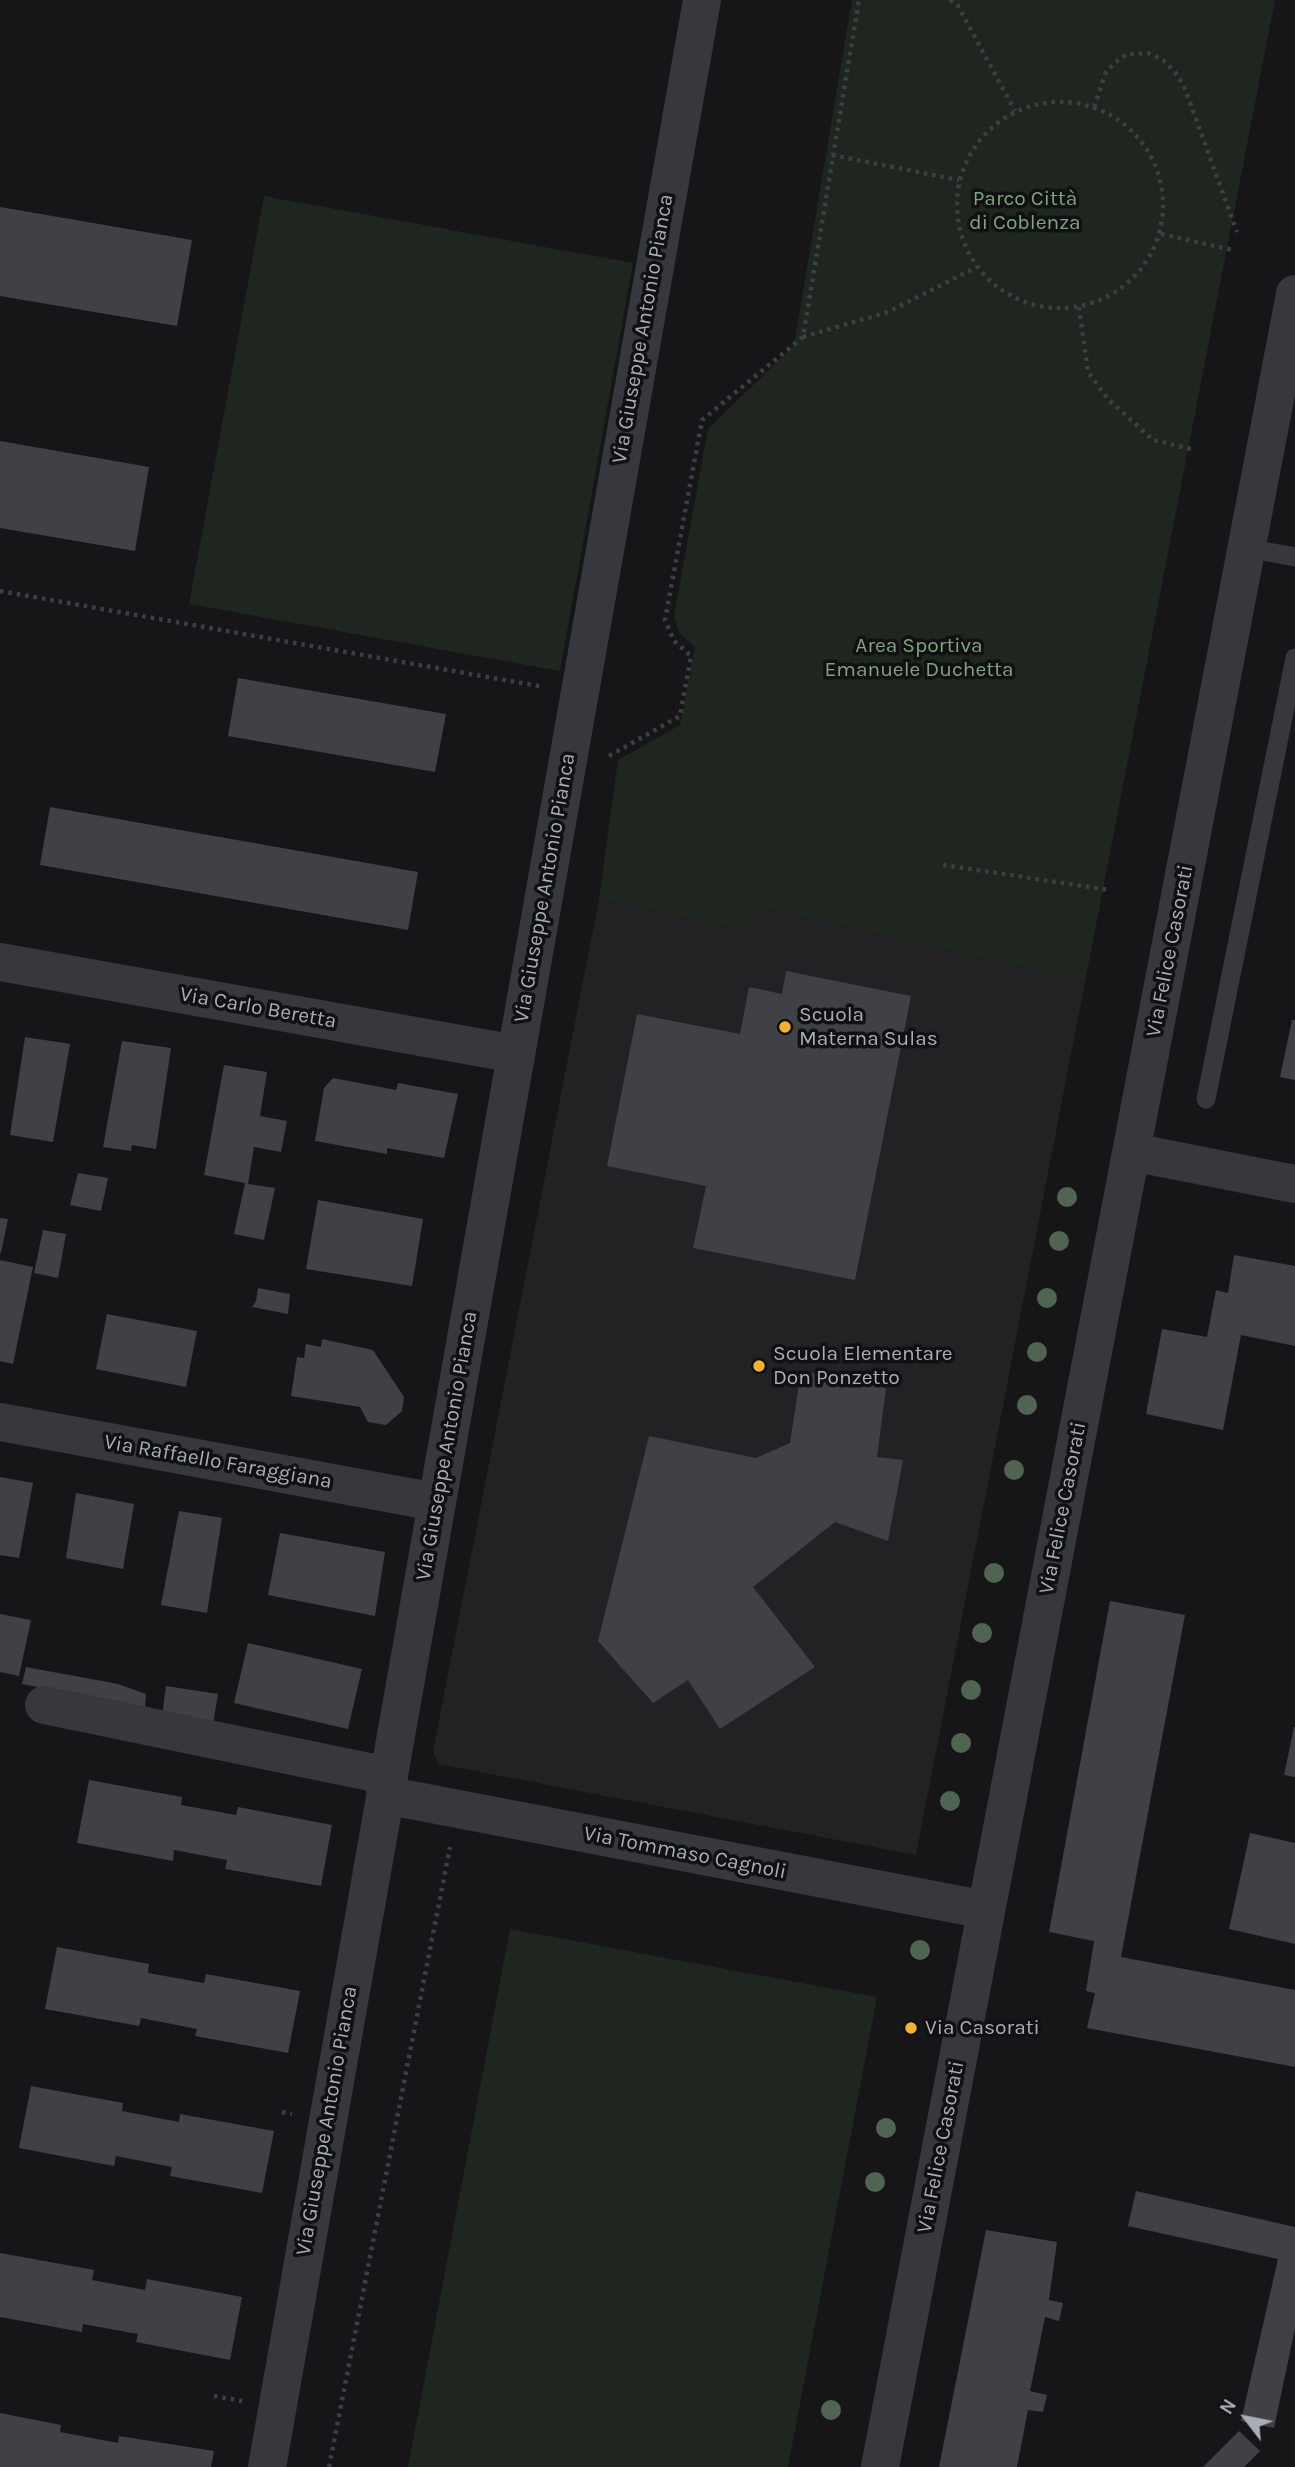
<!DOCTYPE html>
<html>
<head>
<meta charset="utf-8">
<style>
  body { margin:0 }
  #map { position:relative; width:1295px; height:2467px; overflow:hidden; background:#161618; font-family:Karla,sans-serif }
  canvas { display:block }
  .north { position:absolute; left:1211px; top:2383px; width:70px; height:70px; -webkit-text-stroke:5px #111113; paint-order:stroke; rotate:302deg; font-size:19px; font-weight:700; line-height:28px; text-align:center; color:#a8adb8 }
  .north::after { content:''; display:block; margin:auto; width:24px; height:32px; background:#a8adb8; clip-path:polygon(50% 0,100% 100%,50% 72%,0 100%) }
</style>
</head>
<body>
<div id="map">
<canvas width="1295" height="2467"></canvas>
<div class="north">N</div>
</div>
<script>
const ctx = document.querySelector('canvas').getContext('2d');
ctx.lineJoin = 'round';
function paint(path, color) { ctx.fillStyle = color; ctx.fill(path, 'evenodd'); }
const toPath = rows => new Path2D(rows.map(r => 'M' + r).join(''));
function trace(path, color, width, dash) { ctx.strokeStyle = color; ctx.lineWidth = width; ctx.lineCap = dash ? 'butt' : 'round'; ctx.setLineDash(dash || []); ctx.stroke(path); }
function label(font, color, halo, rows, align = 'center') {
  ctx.font = font + ' Karla,sans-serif'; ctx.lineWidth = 7; ctx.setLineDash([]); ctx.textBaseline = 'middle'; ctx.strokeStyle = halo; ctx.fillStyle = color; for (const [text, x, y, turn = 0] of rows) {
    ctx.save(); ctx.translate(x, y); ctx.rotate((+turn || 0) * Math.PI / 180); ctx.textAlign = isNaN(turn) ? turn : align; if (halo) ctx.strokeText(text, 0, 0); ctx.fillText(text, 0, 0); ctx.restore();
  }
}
const built = toPath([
  [599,899,752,933,757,907,1085,982,916,1855,438,1764,433,1751]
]);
const green = toPath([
  [852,0,1275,0,1085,982,757,907,752,933,599,899,618,760,680,725,695,647,679,633,674,616,708,429,794,345],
  [264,196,633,263,560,671,189,604],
  [510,1929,877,1997,788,2467,408,2467]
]);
const building = toPath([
  [0,207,192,240,177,326,0,296],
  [0,441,149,467,135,551,0,528],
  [238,678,446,714,435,772,228,736],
  [50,807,418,872,408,930,40,865],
  [786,971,911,996,855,1280,693,1248,706,1186,607,1166,637,1014,740,1034,749,987,782,994],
  [1292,1020,1295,1020,1295,1080,1280,1077],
  [25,1037,70,1044,53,1142,10,1135],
  [122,1041,171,1048,156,1149,132,1145,131,1151,103,1147],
  [224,1065,267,1072,260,1116,287,1121,281,1152,254,1147,248,1184,275,1188,264,1240,234,1234,245,1183,204,1175],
  [333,1078,396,1090,398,1083,458,1094,444,1158,387,1148,387,1154,315,1141,324,1088],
  [78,1173,108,1178,101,1211,70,1205],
  [318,1200,423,1219,412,1286,306,1269],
  [0,1218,8,1219,1,1253,0,1253],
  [43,1230,66,1234,58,1278,34,1273],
  [1234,1255,1295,1266,1295,1346,1241,1335,1223,1430,1146,1414,1162,1329,1207,1337,1216,1290,1228,1293],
  [0,1260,33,1267,13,1364,0,1361],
  [258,1288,290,1294,288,1314,252,1307,256,1301],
  [107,1314,197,1331,186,1387,96,1369],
  [322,1339,373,1350,404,1397,402,1411,386,1425,368,1422,360,1407,291,1396,297,1357,304,1358,306,1344,321,1347],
  [801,1371,886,1388,877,1457,903,1460,888,1541,835,1522,753,1587,815,1667,720,1729,688,1680,653,1703,598,1641,649,1436,756,1458,790,1443],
  [0,1477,33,1483,19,1558,0,1555],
  [76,1493,134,1504,123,1569,66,1558],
  [179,1511,222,1518,207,1613,161,1605],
  [280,1533,385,1552,375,1616,268,1595],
  [1110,1601,1185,1615,1121,1957,1295,1990,1295,2067,1087,2028,1095,1993,1086,1991,1094,1941,1049,1932],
  [0,1614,31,1620,19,1676,0,1672],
  [248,1643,362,1669,348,1729,234,1703],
  [26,1667,118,1684,146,1694,145,1707,22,1684],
  [166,1686,218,1694,213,1724,162,1717],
  [1294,1727,1295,1727,1295,1777,1284,1775],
  [89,1780,182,1797,181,1805,236,1815,238,1807,332,1825,321,1886,225,1869,227,1860,174,1850,173,1861,77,1843],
  [1250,1833,1295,1843,1295,1944,1229,1929],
  [57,1947,149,1964,148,1973,204,1983,206,1974,300,1991,288,2053,195,2036,197,2029,141,2018,139,2026,45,2009],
  [31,2086,123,2103,122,2111,179,2122,180,2114,274,2131,262,2193,170,2176,172,2167,116,2156,114,2166,19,2148],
  [1136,2191,1295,2227,1295,2328,1274,2428,1241,2421,1278,2259,1128,2226],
  [986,2230,1057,2242,1049,2300,1063,2303,1059,2321,1045,2317,1030,2391,1047,2395,1043,2412,1028,2410,1017,2467,939,2467],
  [0,2253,94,2270,92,2280,145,2290,147,2279,242,2297,230,2360,136,2342,138,2334,83,2324,82,2332,0,2317],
  [0,2413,61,2425,60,2432,118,2443,119,2436,214,2451,211,2467,0,2467],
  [1239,2431,1260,2451,1244,2467,1203,2467]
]);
const path = toPath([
  [950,0,958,6,1015,111],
  '957 205a103 103 0 1 1 206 0a103 103 0 1 1-206 0Z',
  [1094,107,1106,72,1119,59,1128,54,1148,53,1163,60,1175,72,1184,86,1237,232],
  [832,155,959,180],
  [1161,234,1233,250],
  [1079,307,1088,372,1108,399,1153,440,1195,450],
  [803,337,888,312,977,267],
  [0,591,544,687],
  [609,756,680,716,691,656,674,641,665,620,702,420,803,337,859,0],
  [943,865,1110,890],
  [282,2112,292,2114],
  [214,2396,242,2401],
  [329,2467,450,1847]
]);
const lane = toPath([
  [1246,548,1295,557],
  [1206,1099,1295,658]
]);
const street = toPath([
  [0,962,516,1054],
  [1132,1152,1295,1184],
  [0,1422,436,1502],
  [44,1705,389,1776],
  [385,1795,986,1910],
  [267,2467,702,0],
  [880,2467,1295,294]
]);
const trees = [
  [1067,1197],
  [1059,1241],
  [1047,1298],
  [1037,1352],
  [1027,1405],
  [1014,1470],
  [994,1573],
  [982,1633],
  [971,1690],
  [961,1743],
  [950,1801],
  [920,1950],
  [886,2128],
  [875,2182],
  [831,2410]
];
const markers = [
  [785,1027,7,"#f2b134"],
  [759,1366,7,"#f2b134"],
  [911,2028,7,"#f2b134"]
];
const parkNames = [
  ["Parco Città",1025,199],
  ["di Coblenza",1025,223],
  ["Area Sportiva",919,646],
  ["Emanuele Duchetta",919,670]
];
const streetNames = [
  ["Via Giuseppe Antonio Pianca",643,329,-80],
  ["Via Giuseppe Antonio Pianca",545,888,-80],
  ["Via Felice Casorati",1170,951,-79],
  ["Via Carlo Beretta",258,1008,10],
  ["Via Giuseppe Antonio Pianca",447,1446,-80],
  ["Via Raffaello Faraggiana",218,1462,10],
  ["Via Felice Casorati",1063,1508,-79],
  ["Via Tommaso Cagnoli",685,1853,11],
  ["Via Giuseppe Antonio Pianca",327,2121,-80],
  ["Via Felice Casorati",941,2147,-79]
];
const poiNames = [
  ["Scuola",799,1015],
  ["Materna Sulas",799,1039],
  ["Scuola Elementare",773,1354],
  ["Don Ponzetto",773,1378],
  ["Via Casorati",925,2028]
];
paint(built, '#222225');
paint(green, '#1e261f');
paint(building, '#404145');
trace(path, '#3d3f44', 4.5, [3.5, 5]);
trace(lane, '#37383d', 19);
trace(street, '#37383d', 38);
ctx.fillStyle = '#506452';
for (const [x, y] of trees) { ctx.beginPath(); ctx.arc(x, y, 10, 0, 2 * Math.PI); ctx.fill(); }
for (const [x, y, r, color] of markers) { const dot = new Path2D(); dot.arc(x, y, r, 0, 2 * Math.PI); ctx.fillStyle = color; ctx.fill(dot); trace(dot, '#111113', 2.5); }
label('21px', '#7fa381', '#111113', parkNames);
label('21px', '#a8adb8', '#111113', streetNames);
label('21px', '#a8adb8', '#111113', poiNames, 'left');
</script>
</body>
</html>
